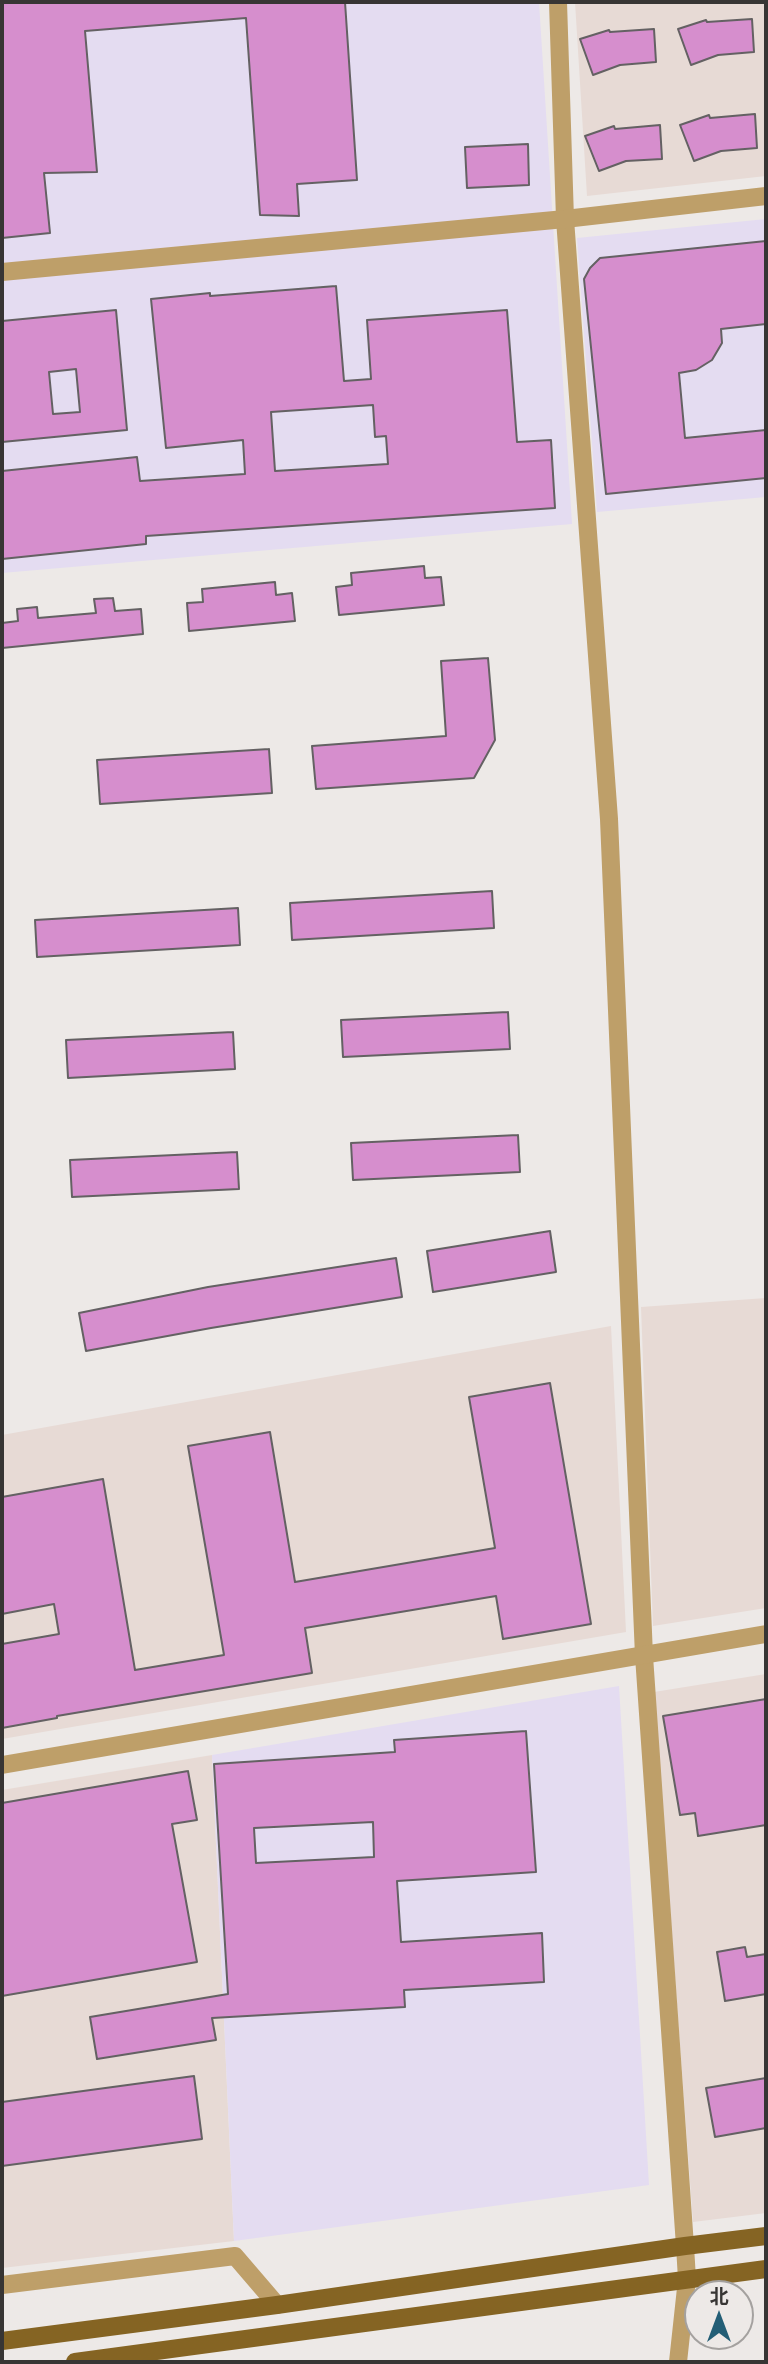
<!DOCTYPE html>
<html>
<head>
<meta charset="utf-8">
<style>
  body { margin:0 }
  #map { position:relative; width:768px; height:2364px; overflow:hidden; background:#ede9e7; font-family:"Archivo Narrow","Noto Sans SC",sans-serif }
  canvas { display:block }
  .frame { position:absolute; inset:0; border:4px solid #373534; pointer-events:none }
  .north { position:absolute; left:684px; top:2280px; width:70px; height:70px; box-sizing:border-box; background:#ede9e7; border:2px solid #a4a19f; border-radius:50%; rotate:0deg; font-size:19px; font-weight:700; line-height:28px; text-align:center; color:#373534 }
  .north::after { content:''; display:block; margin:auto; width:24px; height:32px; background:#235e76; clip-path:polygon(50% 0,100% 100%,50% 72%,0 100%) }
</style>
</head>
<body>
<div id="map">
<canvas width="768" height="2364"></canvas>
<div class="frame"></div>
<div class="north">北</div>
</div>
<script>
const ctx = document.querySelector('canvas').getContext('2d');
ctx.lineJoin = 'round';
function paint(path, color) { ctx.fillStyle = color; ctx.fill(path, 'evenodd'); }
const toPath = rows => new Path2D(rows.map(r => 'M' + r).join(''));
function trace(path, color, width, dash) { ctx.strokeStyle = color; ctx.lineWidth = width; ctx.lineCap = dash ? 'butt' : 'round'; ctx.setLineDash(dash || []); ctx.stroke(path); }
const built = toPath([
  [575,2,766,2,766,176,587,196],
  [766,1298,766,1608,653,1626,641,1307],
  [611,1326,626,1632,2,1739,2,1435],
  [766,1674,766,2213,693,2222,654,1692],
  [212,1755,234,2241,2,2268,2,1790]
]);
const industrial = toPath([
  [2,2,539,2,572,524,2,573],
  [766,219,766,497,597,512,577,238],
  [619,1686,649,2185,234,2241,212,1755]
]);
const building = toPath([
  [2,2,345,2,357,180,297,184,299,216,260,215,246,18,85,31,97,172,44,173,50,233,2,238,2,2],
  [752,19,754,52,718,55,691,65,678,29,706,20,707,22,752,19],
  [654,29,656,62,620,65,593,75,580,39,609,30,610,32,654,29],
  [755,114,757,148,721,151,694,161,680,125,709,115,710,118,755,114],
  [660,125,662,159,626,161,599,171,585,136,614,126,615,129,660,125],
  [528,144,529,185,467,188,465,147,528,144],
  [766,241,766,324,721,329,722,343,712,360,696,370,679,373,685,438,766,430,766,478,606,494,584,279,590,268,600,258,766,241],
  [336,286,344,381,371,379,367,320,507,310,517,442,551,440,555,508,146,536,146,544,2,559,2,471,137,457,140,481,245,474,243,440,166,448,151,299,210,293,210,296,336,286],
  [373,405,375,437,386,436,388,464,275,471,271,412,373,405],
  [116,310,127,430,2,442,2,321,116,310],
  [76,369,80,412,53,414,49,372,76,369],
  [424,566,425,578,441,577,444,605,339,615,336,587,352,585,351,573,424,566],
  [275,582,276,595,292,593,295,621,189,631,187,603,203,602,202,589,275,582],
  [113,598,115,611,141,609,143,634,2,648,2,623,18,621,17,609,37,607,38,618,96,613,94,599,113,598],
  [488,658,495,740,474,778,316,789,312,746,446,736,441,661,488,658],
  [269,749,272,793,100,804,97,760,269,749],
  [492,891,494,928,292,940,290,903,492,891],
  [238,908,240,945,37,957,35,920,238,908],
  [508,1012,510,1049,343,1057,341,1020,508,1012],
  [233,1032,235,1069,68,1078,66,1040,233,1032],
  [518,1135,520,1172,353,1180,351,1143,518,1135],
  [237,1152,239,1189,72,1197,70,1160,237,1152],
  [550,1231,556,1272,433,1292,427,1251,550,1231],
  [396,1258,402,1297,211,1328,86,1351,79,1313,208,1287,396,1258],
  [550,1383,591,1624,503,1639,496,1596,305,1628,312,1673,57,1716,57,1718,2,1728,2,1644,59,1634,54,1604,2,1614,2,1497,103,1479,135,1670,224,1655,188,1446,270,1432,295,1582,495,1548,469,1397,550,1383],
  [766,1699,766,1825,698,1836,695,1813,680,1815,663,1716,766,1699],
  [526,1731,536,1872,397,1881,401,1942,542,1933,544,1982,404,1990,405,2007,212,2018,216,2040,97,2059,90,2017,228,1994,214,1764,395,1752,394,1740,526,1731],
  [373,1822,374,1857,256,1863,254,1828,373,1822],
  [188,1771,197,1820,172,1824,197,1962,2,1996,2,1803,188,1771],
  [745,1947,747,1957,766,1954,766,1994,725,2001,717,1952,745,1947],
  [194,2076,202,2139,2,2166,2,2102,194,2076],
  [766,2078,766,2128,715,2137,706,2088,766,2078]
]);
const minor = toPath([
  [558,2,565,219,609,819,644,1656,685,2246,687,2279,678,2362]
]);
const tertiary = toPath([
  [2,272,565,219,766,196],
  [2,1765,766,1634],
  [2,2285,235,2256,277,2305]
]);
const primary = toPath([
  [2,2341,277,2305,685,2246,766,2236],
  [75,2362,766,2269]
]);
paint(built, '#e7dad5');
paint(industrial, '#e4dcf1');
paint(building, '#d68ecd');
trace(building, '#646163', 2);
trace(minor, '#be9f69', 18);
trace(tertiary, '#be9f69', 18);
trace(primary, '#856423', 18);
</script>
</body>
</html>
